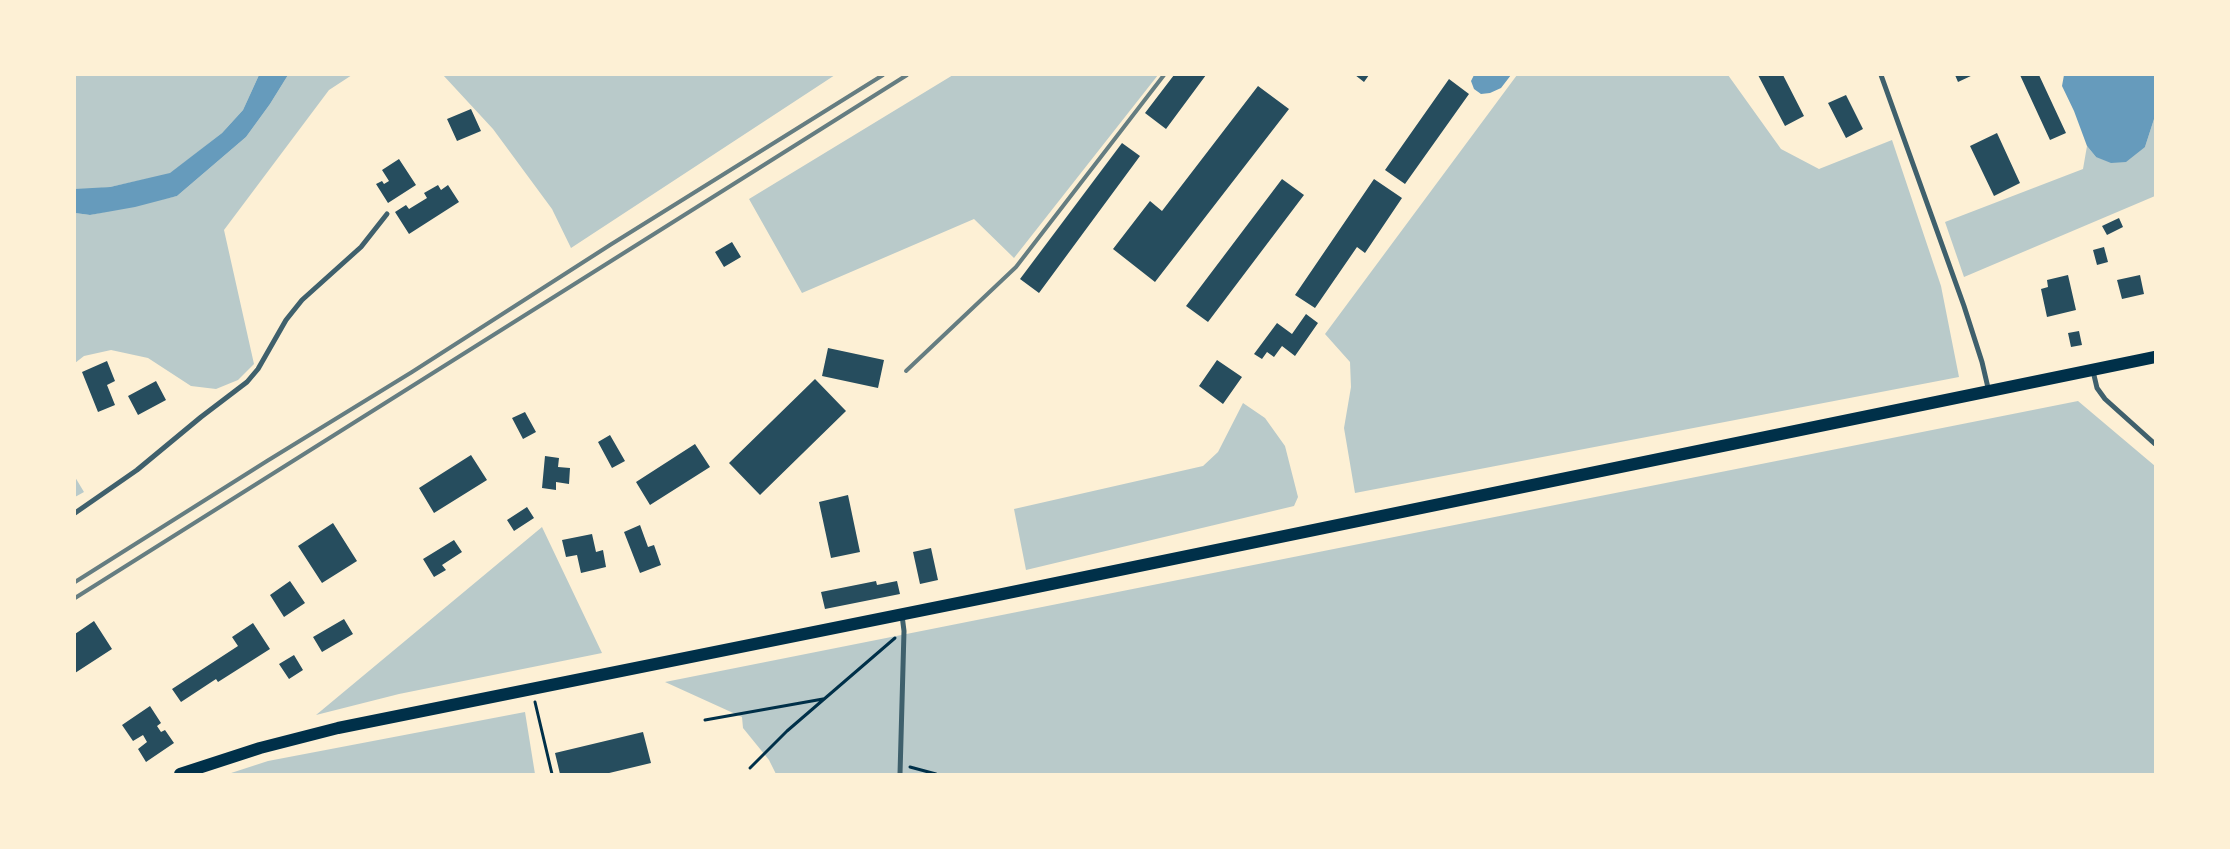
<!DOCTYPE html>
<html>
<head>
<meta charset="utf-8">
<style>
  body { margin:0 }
  #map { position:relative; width:2230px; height:849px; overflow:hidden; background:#fdf0d5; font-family:"Fira Sans",sans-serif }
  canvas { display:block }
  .frame { position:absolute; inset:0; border:76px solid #fdf0d5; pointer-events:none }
</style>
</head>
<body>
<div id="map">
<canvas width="2230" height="849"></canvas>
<div class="frame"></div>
</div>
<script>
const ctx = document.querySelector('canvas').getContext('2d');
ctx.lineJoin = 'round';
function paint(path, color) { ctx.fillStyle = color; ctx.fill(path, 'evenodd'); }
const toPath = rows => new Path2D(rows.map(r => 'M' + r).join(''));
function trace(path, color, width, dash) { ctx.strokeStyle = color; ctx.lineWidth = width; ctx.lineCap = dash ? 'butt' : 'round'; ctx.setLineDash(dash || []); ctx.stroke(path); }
const green = toPath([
  [75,75,259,75,243,110,222,133,170,174,110,187,85,190,75,189],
  [288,75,352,75,329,90,224,230,254,364,238,380,216,389,191,386,148,358,111,350,84,356,75,363,75,213,90,215,177,196,246,137,270,104],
  [443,75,835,75,571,248,552,209,493,129],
  [953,75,1158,75,1014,258,974,219,802,293,749,199],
  [1517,75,1728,75,1781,149,1819,169,1892,140,1941,286,1959,377,1355,493,1344,428,1351,387,1350,362,1325,334],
  [2155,116,2155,196,1964,277,1945,222,2083,169,2087,146,2096,157,2145,147],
  [2078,401,2155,466,2155,774,776,774,769,760,743,728,742,717,665,682],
  [1243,403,1265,418,1285,446,1298,497,1294,506,1026,570,1014,509,1203,466,1218,452],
  [75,477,84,492,75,497],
  [542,527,602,653,399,694,316,715],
  [525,712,535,774,228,774,268,761]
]);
const water = toPath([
  [259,75,288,75,270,104,246,137,177,196,135,207,90,215,75,213,75,189,110,187,170,173,222,133,243,110],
  [1474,75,1511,75,1501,88,1490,93,1481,94,1474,89,1471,81],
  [2064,75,2155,75,2155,116,2145,147,2126,162,2111,163,2096,157,2087,146,2074,111,2062,86]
]);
const building = toPath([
  [1174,75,1206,75,1166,129,1145,113],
  [1355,75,1369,75,1364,82],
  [1758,75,1783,75,1804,116,1785,126],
  [1955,75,1973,75,1958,82],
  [2020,75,2039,75,2066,133,2050,140],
  [1449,79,1469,94,1405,184,1385,170],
  [1258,86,1289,109,1155,282,1113,249,1150,201,1162,211],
  [1846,95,1863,129,1846,138,1828,103],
  [471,109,481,131,457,141,447,119],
  [1997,133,2020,183,1994,196,1970,146],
  [1122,143,1140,156,1039,293,1020,279],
  [399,159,416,185,388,203,376,184,382,181,384,184,389,181,382,170],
  [1282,179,1304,195,1208,322,1186,306],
  [1374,179,1402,198,1365,253,1357,247,1315,308,1295,295],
  [438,185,441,190,448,185,459,202,409,234,395,212,406,205,409,209,427,198,424,193],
  [2119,218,2123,227,2107,235,2102,226],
  [732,242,741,257,724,267,715,252],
  [2104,247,2108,262,2097,265,2093,250],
  [2068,275,2076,310,2047,317,2041,289,2048,287,2047,280],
  [2140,275,2144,294,2122,299,2117,280],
  [1306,314,1318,323,1295,356,1282,346,1274,357,1267,352,1262,359,1254,354,1277,323,1292,334],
  [2079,331,2082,345,2071,347,2068,333],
  [828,348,884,360,878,388,822,376],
  [1217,360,1242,377,1223,404,1199,386],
  [107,361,115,381,107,385,115,405,98,412,82,372],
  [815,379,846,411,760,495,729,463],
  [156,381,166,400,138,415,128,396],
  [525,412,536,432,523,439,512,418],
  [610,435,625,461,612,468,598,442],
  [695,444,710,467,650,505,636,482],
  [471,455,487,480,434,513,419,488],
  [545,456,559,458,558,467,570,468,569,484,556,482,556,490,542,488],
  [848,495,860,552,831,558,819,502],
  [527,507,534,518,514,531,507,520],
  [333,523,357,561,322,583,298,546],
  [640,525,648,547,654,545,661,565,640,573,624,532],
  [592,534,596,552,603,550,606,567,581,573,577,555,566,557,562,540],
  [454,540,462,552,442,565,446,570,434,577,423,559],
  [931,548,938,580,920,584,913,552],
  [290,581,305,603,284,617,270,595],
  [876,581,877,585,897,581,900,594,825,609,821,592],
  [344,619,353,634,322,652,313,637],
  [94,621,112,649,75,673,75,634],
  [253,623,270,649,218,682,216,679,181,702,172,689,238,646,232,637],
  [294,655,303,670,289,679,279,664],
  [150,706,161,723,157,726,161,732,165,730,174,743,146,762,138,749,147,742,143,735,133,741,122,725],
  [643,732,651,763,605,774,560,774,555,753]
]);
const path = toPath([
  [535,702,552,774],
  [705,720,823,699],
  [910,767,936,774],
  [750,768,787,731,895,638]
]);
const minor = toPath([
  [1881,75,1964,306,1982,362,1989,392],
  [2093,371,2097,388,2105,399,2155,444],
  [75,513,137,470,201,417,247,382,258,369,286,320,302,300,361,247,387,214],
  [900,774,904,631,902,615]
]);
const primary = toPath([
  [180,774,260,748,338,728,993,596,2155,357]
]);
const rail = toPath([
  [906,371,1016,267,1164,75],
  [75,582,267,461,412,372,610,245,883,75],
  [75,598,907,75]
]);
paint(green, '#b9caca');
paint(water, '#669bbc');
paint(building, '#264d5e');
trace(path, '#003049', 3);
trace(minor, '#3f606c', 5);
trace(primary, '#003049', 12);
trace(rail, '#657d81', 4);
</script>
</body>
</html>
